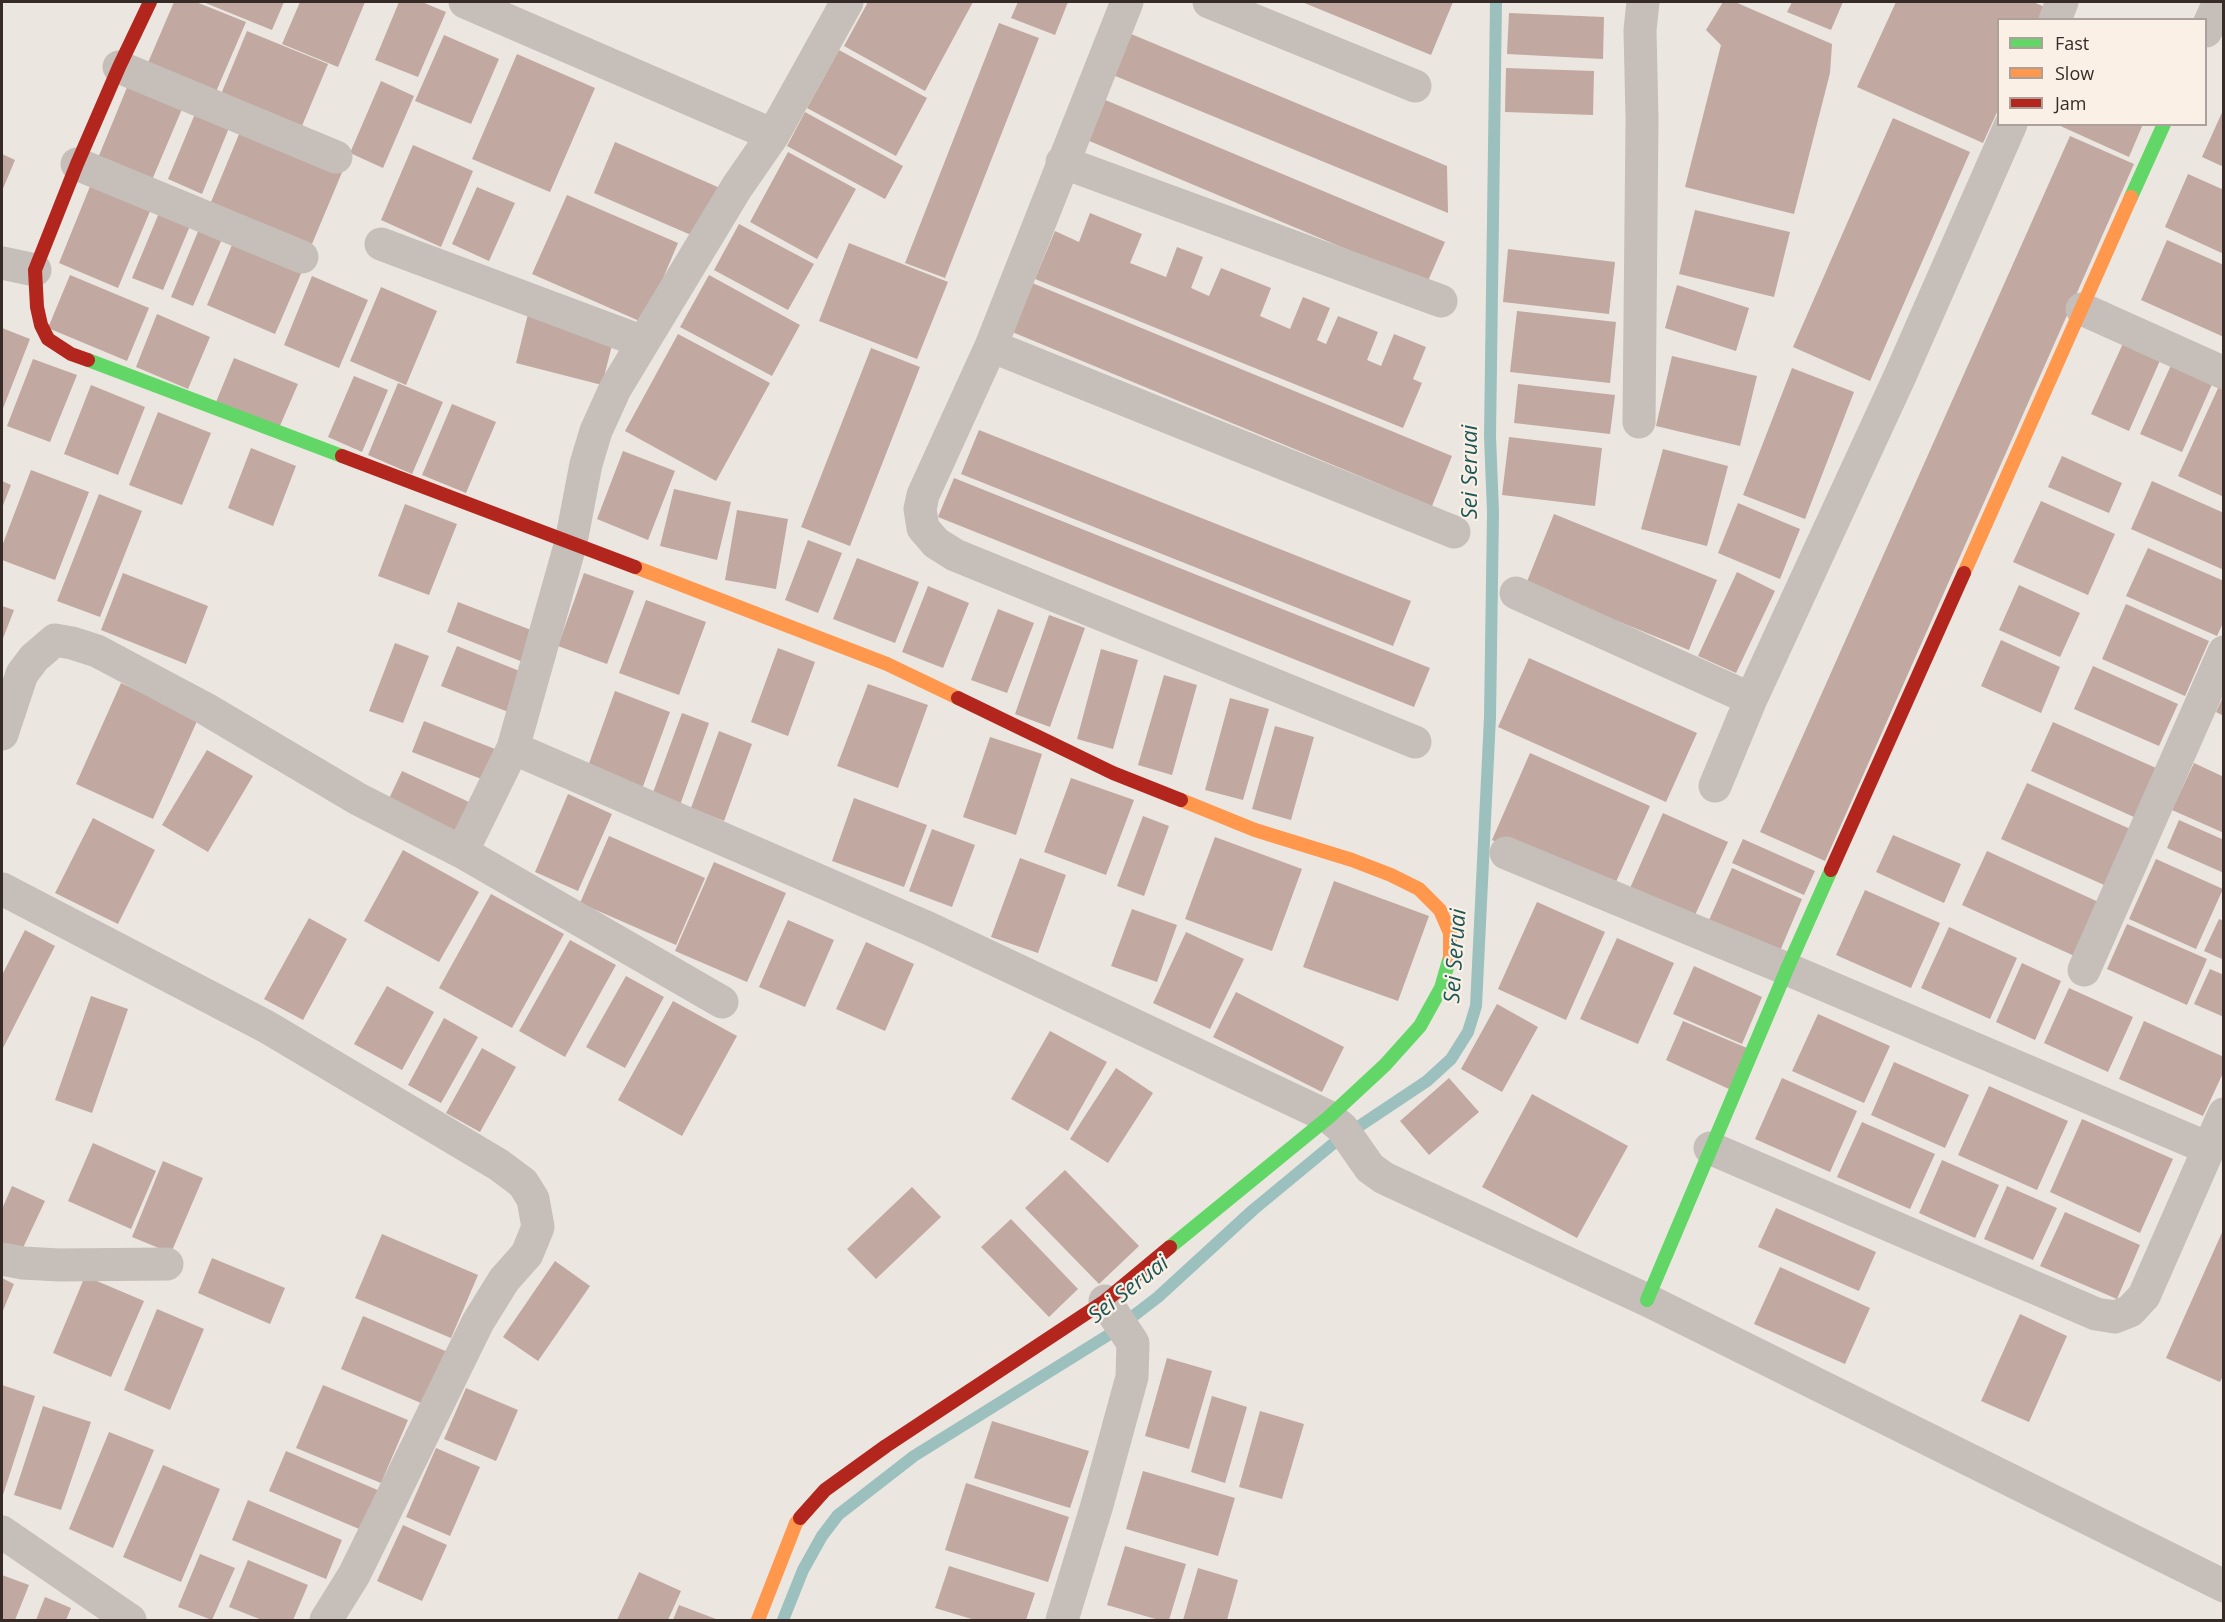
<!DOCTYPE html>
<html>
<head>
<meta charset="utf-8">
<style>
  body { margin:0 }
  #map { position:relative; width:2225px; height:1622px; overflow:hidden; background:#ece6e0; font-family:"Open Sans",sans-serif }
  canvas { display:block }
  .frame { position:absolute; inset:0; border:3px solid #362b27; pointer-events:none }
  .legend { position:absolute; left:1997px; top:18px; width:210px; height:108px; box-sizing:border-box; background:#faf0e6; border:2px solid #aca19a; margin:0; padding:8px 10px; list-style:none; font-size:18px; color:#362b27 }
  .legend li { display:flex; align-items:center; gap:12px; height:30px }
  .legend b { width:30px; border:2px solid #aca19a }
</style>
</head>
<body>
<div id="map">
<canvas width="2225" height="1622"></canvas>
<div class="frame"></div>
<ul class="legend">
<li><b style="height:8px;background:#63d668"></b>Fast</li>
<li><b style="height:8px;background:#ff974d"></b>Slow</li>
<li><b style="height:8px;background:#b3261e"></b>Jam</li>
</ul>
</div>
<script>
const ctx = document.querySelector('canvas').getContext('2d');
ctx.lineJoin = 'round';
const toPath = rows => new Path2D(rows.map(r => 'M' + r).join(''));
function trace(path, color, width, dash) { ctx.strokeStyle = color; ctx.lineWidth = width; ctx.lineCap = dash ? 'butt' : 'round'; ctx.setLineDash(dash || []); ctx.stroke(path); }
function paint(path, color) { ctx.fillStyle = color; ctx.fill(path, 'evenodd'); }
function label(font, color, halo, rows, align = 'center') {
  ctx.font = font + ' "Open Sans",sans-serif'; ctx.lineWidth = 4.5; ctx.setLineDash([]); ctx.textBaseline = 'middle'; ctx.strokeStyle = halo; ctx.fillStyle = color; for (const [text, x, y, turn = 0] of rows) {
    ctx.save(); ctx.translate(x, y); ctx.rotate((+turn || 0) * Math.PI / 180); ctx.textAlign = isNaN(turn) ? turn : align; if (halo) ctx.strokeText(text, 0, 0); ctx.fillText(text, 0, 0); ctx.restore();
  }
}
const stream = toPath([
  [783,1620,803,1570,822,1536,838,1515,914,1456,1110,1334,1158,1297,1253,1210,1334,1143,1427,1081,1451,1059,1468,1032,1476,1006,1490,717,1493,512,1490,436,1496,2]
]);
const building = toPath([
  [174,2,196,2,246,22,212,101,144,72],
  [203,2,284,2,272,30],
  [300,2,365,2,338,67,282,44],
  [399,2,422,2,446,12,418,77,375,60],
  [868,2,973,2,925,91,844,46],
  [1018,2,1068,2,1055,35,1011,18],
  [1302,2,1453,2,1431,55],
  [1723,2,1735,2,1832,44,1830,73,1794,214,1685,187,1721,45,1706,30],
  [1792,2,1843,2,1831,30,1787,12],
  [1896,2,2033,2,2045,7,2039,20,1998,20,1998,110,1983,143,1857,87],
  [1509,13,1604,17,1603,59,1507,54],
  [999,23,1039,38,945,278,905,263],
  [247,31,328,64,299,133,219,99],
  [1124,31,1447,166,1448,213,1108,73],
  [444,35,499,59,471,124,415,101],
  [839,50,927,98,896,156,807,108],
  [517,54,595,88,550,192,472,159],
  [1506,68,1594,71,1593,115,1505,112],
  [381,81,414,96,383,168,350,153],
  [128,85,182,109,152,180,98,158],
  [1103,99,1445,242,1427,283,1087,140],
  [2224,108,2224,167,2202,157],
  [197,109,231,123,202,194,168,179],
  [805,112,903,166,885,199,787,146],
  [1893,118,1970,152,1870,381,1793,347],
  [2056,124,2143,124,2129,157],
  [242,127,343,170,312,244,211,202],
  [2070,136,2134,164,1825,861,1760,832],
  [615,142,720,188,698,238,594,193],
  [413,145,473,171,441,247,381,220],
  [788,152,856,189,817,259,750,222],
  [2,154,15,160,2,191],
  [2188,174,2224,190,2224,254,2165,227],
  [91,184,151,209,118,288,59,263],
  [477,187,515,203,489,261,452,244],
  [567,195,678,243,644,323,532,274],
  [1695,210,1790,232,1774,297,1679,274],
  [159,213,190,226,163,290,132,278],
  [1090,213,1142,234,1130,263,1166,277,1177,247,1203,257,1191,288,1209,296,1221,268,1271,288,1260,316,1290,329,1303,297,1330,308,1317,340,1326,344,1338,316,1378,332,1367,360,1381,366,1394,334,1426,347,1413,379,1422,383,1403,428,1035,279,1055,231,1079,242],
  [739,224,814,264,788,310,714,270],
  [199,229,222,239,193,306,171,297],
  [234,240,303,269,275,334,207,305],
  [2167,240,2224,265,2224,337,2141,300],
  [849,243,948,282,917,359,819,321],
  [1508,249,1615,262,1609,314,1503,302],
  [70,275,149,308,127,361,48,328],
  [709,275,800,325,772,376,680,327],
  [312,276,368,300,339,368,284,345],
  [1025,280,1452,456,1432,506,1005,329],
  [1677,285,1749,308,1736,351,1665,328],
  [381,287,437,311,406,385,350,361],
  [1517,311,1616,322,1610,383,1510,372],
  [157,314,210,337,188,389,136,367],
  [528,314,614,337,602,385,516,363],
  [2,328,30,339,2,411],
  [678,334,770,383,716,481,625,431],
  [2125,339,2162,356,2129,431,2091,414],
  [871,348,920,367,850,546,801,527],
  [1672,356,1757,376,1740,446,1656,426],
  [234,358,298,384,279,428,216,402],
  [33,359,77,375,50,442,7,426],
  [2172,363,2213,382,2182,452,2140,434],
  [1792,368,1854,392,1805,519,1743,495],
  [354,376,388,390,362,452,328,437],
  [398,383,443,402,412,474,368,455],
  [1518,384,1615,395,1610,434,1514,423],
  [91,385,145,407,118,475,64,454],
  [2219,386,2224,388,2224,497,2178,476],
  [452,404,496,422,466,493,422,475],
  [158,412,211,433,182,505,129,485],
  [979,430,1411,601,1393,646,961,474],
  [1509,437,1602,448,1595,506,1502,495],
  [251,448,296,466,273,526,228,508],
  [1663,449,1728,466,1707,546,1641,529],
  [623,451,675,471,648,540,597,519],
  [2062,456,2122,483,2109,513,2048,487],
  [31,470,89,492,55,580,2,560,2,546],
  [954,478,1430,668,1414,707,938,517],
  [2,481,11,485,2,508],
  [2152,481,2224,513,2224,570,2131,529],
  [674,489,731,502,717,560,660,546],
  [99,494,142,511,100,617,57,601],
  [2041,501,2115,534,2088,595,2013,562],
  [1738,503,1800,529,1780,579,1718,553],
  [405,504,457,524,429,595,378,576],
  [737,510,788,519,776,589,725,580],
  [1554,514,1717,580,1689,650,1526,584],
  [808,540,842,553,818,613,785,600],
  [2148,548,2224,581,2224,621,2217,636,2126,596],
  [857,558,919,582,895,643,833,619],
  [1737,572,1775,591,1736,673,1698,656],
  [123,573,208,606,186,664,101,630],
  [584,573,634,591,607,664,558,646],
  [2019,585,2080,613,2060,657,1999,630],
  [928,586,969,603,943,668,902,652],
  [646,600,706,622,679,695,619,673],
  [458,602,539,633,528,664,447,632],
  [2126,604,2209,641,2185,696,2102,659],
  [2,606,14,610,2,641],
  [998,609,1034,623,1007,693,971,680],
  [1049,615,1085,628,1050,727,1015,714],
  [2001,640,2060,667,2041,713,1981,686],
  [395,643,429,656,403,723,369,711],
  [457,646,527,674,511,713,441,686],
  [778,648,815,662,788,736,751,722],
  [1101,649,1138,660,1113,749,1077,739],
  [1529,658,1697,733,1666,802,1498,727],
  [2093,666,2178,704,2159,746,2074,709],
  [1164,675,1197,685,1172,775,1138,765],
  [121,683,198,719,153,819,76,784],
  [868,684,928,705,898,788,837,766],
  [615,691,670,712,642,789,587,769],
  [2224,695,2224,716,2216,712],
  [1230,698,1269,709,1243,800,1205,790],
  [682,713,709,723,679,808,651,798],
  [424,721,495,749,484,780,412,752],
  [2053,722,2156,768,2134,817,2031,771],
  [1275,726,1314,737,1291,820,1252,809],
  [719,731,752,744,724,821,691,808],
  [990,737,1042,754,1016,835,963,817],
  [207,750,253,776,208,852,162,825],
  [1530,753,1650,806,1611,893,1492,840],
  [2194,763,2224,777,2224,833,2172,810],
  [402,771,469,802,454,834,387,803],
  [1071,778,1134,800,1106,875,1044,852],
  [2027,783,2137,832,2111,888,2001,839],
  [568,794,612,814,578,891,535,872],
  [854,798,927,825,904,887,832,861],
  [1663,813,1728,842,1691,924,1627,895],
  [1143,816,1169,826,1144,896,1117,886],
  [93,818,155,850,118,924,55,893],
  [2179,820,2224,840,2224,873,2167,848],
  [932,829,975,845,952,907,909,891],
  [1893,835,1961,864,1944,903,1876,872],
  [609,836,705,878,676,945,580,903],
  [1215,837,1302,869,1272,951,1185,919],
  [1743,839,1815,871,1804,895,1732,863],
  [403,850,479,892,439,962,364,921],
  [1987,851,2105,905,2081,959,1962,905],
  [1020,858,1066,875,1038,953,991,937],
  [2156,859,2223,889,2196,949,2129,919],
  [714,862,786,893,747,982,675,951],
  [1732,868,1802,899,1780,951,1709,920],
  [1334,881,1429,916,1398,1001,1303,967],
  [1865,890,1940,923,1911,988,1836,955],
  [491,894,564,934,512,1028,439,988],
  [1537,902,1605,932,1566,1020,1498,989],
  [1132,909,1177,925,1157,982,1111,966],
  [309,918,347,939,303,1020,264,999],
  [2219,919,2224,921,2224,960,2204,951],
  [788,920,834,940,805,1007,759,987],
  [2127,924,2207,959,2187,1005,2107,969],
  [1949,927,2017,958,1990,1019,1921,988],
  [25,930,55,946,2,1050,2,975],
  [1186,932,1244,959,1210,1029,1153,1003],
  [1617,938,1674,963,1638,1044,1580,1019],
  [570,940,616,965,565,1057,519,1031],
  [866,942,914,964,885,1031,836,1009],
  [2022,963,2061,981,2035,1040,1996,1022],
  [1694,966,1762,997,1742,1044,1673,1014],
  [2210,969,2224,975,2224,1017,2194,1004],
  [626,976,664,997,625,1068,586,1047],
  [387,986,434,1012,402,1070,354,1044],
  [2069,988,2133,1017,2108,1072,2044,1043],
  [1236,992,1344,1047,1322,1092,1213,1037],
  [91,996,128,1009,92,1113,55,1100],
  [673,1001,737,1036,682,1136,618,1100],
  [1497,1004,1538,1027,1502,1092,1461,1069],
  [1818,1014,1890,1046,1864,1103,1792,1071],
  [444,1018,478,1037,441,1103,408,1085],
  [1683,1021,1747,1048,1729,1089,1666,1060],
  [2144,1021,2224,1057,2224,1071,2203,1116,2119,1079],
  [1050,1031,1107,1062,1068,1131,1011,1099],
  [482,1048,516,1067,480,1132,446,1113],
  [1894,1062,1969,1095,1945,1148,1871,1115],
  [1116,1068,1153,1093,1108,1163,1070,1139],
  [1449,1078,1479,1112,1429,1155,1400,1121],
  [1782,1078,1857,1111,1830,1172,1755,1139],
  [1989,1086,2068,1121,2037,1190,1958,1155],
  [1532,1094,1628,1146,1577,1238,1482,1187],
  [2082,1119,2173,1159,2140,1233,2050,1192],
  [1862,1122,1935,1154,1910,1209,1837,1177],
  [93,1143,156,1171,131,1229,68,1201],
  [1942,1160,1999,1185,1975,1238,1919,1213],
  [163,1161,203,1178,171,1253,132,1237],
  [1065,1170,1139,1246,1099,1284,1025,1208],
  [12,1186,45,1201,21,1252,2,1243,2,1209],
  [2007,1186,2057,1208,2033,1260,1984,1239],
  [912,1187,941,1217,876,1279,847,1249],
  [1776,1208,1876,1252,1859,1291,1758,1247],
  [2065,1212,2140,1245,2117,1299,2040,1266],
  [1011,1219,1078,1289,1049,1317,981,1247],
  [2224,1228,2224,1374,2220,1382,2166,1358],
  [382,1234,478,1275,451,1338,355,1298],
  [212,1258,285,1288,270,1324,198,1293],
  [555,1261,590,1286,538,1361,503,1337],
  [1780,1267,1870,1308,1845,1364,1754,1324],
  [85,1276,144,1301,111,1377,53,1353],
  [2,1278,14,1284,2,1313],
  [157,1309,204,1329,170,1410,124,1390],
  [2020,1314,2067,1336,2029,1422,1981,1401],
  [363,1316,450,1353,428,1406,341,1369],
  [1167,1358,1212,1371,1189,1449,1145,1436],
  [2,1385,35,1396,2,1498],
  [323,1385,408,1420,381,1483,296,1448],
  [466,1388,518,1410,496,1461,444,1439],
  [1212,1396,1247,1407,1225,1483,1191,1472],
  [43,1406,91,1422,61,1510,14,1495],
  [1260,1411,1304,1424,1282,1499,1239,1487],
  [992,1421,1089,1451,1070,1508,974,1478],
  [109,1432,154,1450,113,1548,69,1529],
  [436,1448,480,1467,450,1536,406,1517],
  [286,1451,380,1491,364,1531,269,1491],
  [163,1465,220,1489,181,1582,123,1557],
  [1143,1471,1235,1498,1218,1556,1126,1529],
  [966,1483,1069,1517,1048,1582,945,1550],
  [248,1500,342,1540,326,1579,232,1540],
  [403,1525,447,1545,422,1601,377,1581],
  [1125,1546,1186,1564,1169,1620,1159,1620,1107,1605],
  [200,1554,235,1568,212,1620,178,1607],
  [248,1560,308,1585,293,1620,262,1620,229,1607],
  [949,1566,1035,1593,1026,1620,975,1620,935,1608],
  [1198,1568,1238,1580,1227,1620,1183,1620],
  [639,1572,681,1591,668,1620,617,1620],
  [2,1575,29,1585,15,1620,2,1620],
  [45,1597,71,1608,66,1620,36,1620],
  [679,1605,716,1619,715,1620,673,1620]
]);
const street = toPath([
  [465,2,773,135],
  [847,2,773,135,737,187,615,389,596,431,586,464,571,542,513,748,928,928,1329,1117,1342,1128,1370,1168,1384,1178,1647,1300,2224,1586],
  [1127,2,991,346,923,495,920,509,923,528,936,543,955,555,1415,742],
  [1209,2,1415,86],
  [2055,20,2062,2],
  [2206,31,2219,2],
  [119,67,336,157],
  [1062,162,1441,301],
  [77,164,302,257],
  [381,244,643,342],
  [2,263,35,270],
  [2082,309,2224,373],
  [991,346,1454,532],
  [1639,422,1642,119,1640,30,1643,2],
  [1516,593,1751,699],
  [2,734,22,674,34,658,55,640,72,643,97,651,206,709,358,799,462,852,722,1002],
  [1715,786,1751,699,1900,376,2011,124],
  [462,852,513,748],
  [1506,853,1787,969,2210,1149],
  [2,889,267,1027,499,1165,523,1183,533,1199,538,1227,527,1254,504,1280,478,1322,354,1575,326,1620],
  [2084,970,2224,652],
  [1710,1148,2096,1314,2115,1317,2130,1311,2144,1296,2224,1114],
  [2,1259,23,1263,59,1265,167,1264],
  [2,1532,130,1620],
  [1062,1620,1097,1505,1132,1377,1133,1343,1105,1301]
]);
const fast = toPath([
  [2131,197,2164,124],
  [88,360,342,456],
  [1170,1247,1329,1117,1385,1065,1420,1026,1441,988,1450,957],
  [1647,1300,1787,969,1831,870]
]);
const slow = toPath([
  [635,567,887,664,958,698],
  [1964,573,2131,197],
  [1181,800,1255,830,1352,860,1391,875,1419,889,1440,910,1450,933,1450,957],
  [758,1620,796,1523,800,1518]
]);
const jam = toPath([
  [88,360,71,354,48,339,41,325,37,307,35,270,77,164,119,67,150,2],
  [342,456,635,567],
  [958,698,1113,773,1181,800],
  [1831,870,1964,573],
  [800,1518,825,1490,886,1446,1105,1301,1170,1247]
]);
const waterNames = [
  ["Sei Seruai",1471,472,-90],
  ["Sei Seruai",1456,956,-86],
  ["Sei Seruai",1129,1290,-38]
];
trace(stream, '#9bc0be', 12);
paint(building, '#c1a8a1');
trace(street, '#c5beb9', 33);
trace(fast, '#63d668', 14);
trace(slow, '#ff974d', 14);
trace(jam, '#b3261e', 14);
label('italic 22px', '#1c5858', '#faf0e6', waterNames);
</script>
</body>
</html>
